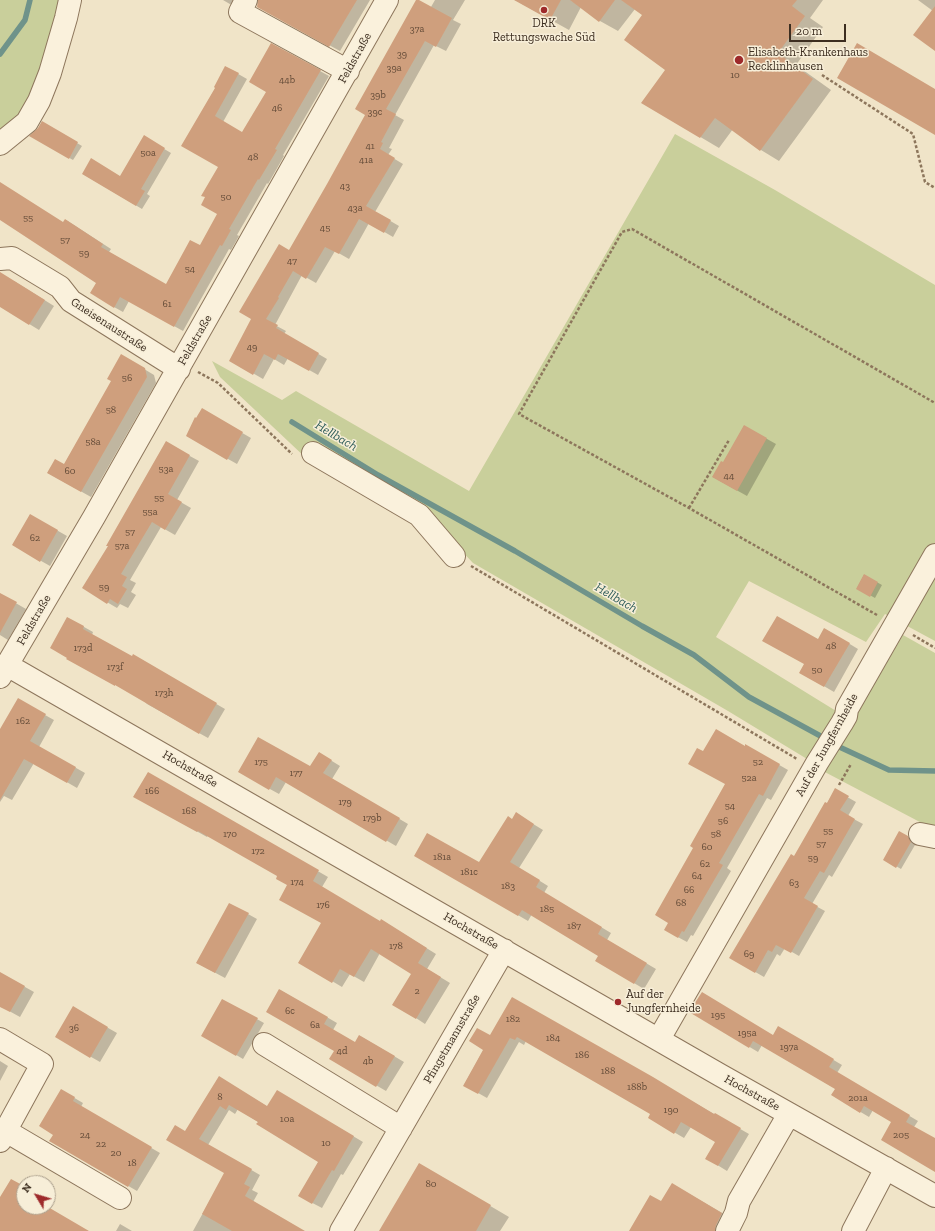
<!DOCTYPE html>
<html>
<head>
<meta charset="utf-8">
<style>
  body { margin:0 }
  #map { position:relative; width:935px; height:1231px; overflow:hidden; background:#f0e4c8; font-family:"Zilla Slab",serif }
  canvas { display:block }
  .north { position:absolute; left:16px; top:1175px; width:40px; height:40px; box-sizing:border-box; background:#f7eed8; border:1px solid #ada18e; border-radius:50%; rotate:308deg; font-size:11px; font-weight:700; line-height:16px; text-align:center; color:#3d2e20 }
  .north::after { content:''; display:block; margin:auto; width:14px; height:18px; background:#9e2a2b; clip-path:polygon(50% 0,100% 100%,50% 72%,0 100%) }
  .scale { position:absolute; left:789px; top:24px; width:57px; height:18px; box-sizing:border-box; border:2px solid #3d2e20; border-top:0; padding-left:5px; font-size:12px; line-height:14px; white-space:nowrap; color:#3d2e20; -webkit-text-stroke:3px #f7eed8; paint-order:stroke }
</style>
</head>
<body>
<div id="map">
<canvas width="935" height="1231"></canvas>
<div class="north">N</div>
<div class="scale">20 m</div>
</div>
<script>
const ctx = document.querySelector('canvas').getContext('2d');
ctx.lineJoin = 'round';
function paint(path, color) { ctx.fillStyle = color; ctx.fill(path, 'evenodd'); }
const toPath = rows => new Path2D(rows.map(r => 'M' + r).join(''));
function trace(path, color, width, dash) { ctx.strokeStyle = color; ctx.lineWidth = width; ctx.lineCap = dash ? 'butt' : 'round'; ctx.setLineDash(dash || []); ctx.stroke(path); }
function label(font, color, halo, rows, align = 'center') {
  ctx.font = font + ' "Zilla Slab",serif'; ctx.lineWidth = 3; ctx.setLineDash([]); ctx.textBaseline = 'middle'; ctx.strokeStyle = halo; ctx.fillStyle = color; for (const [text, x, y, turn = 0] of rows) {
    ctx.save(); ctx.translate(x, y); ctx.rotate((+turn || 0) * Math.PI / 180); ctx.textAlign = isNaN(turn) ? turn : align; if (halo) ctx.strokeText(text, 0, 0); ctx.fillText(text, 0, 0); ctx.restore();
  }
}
const green = toPath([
  [0,0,66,0,40,91,0,139],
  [675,134,775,190,935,285,935,641,885,614,866,642,749,581,716,637,841,714,812,762,728,711,473,563,424,511,307,459,220,377,212,361,282,400,296,391,469,491],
  [903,635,935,653,935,830,821,770,857,713]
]);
const shadow = toPath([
  [223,0,245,0,240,10],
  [259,0,370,0,340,51,268,12],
  [435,0,465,0,453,20,461,24,446,51,434,45,395,115,404,120,389,148,392,149,388,155,403,164,375,212,399,226,393,237,369,223,349,259,335,251,316,283,302,275,275,325,286,331,284,334,327,359,318,375,288,358,284,365,274,359,263,379,230,360,290,252],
  [515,0,823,0,810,18,823,27,796,65,831,90,779,161,761,150,733,129,719,148,643,103,667,70,643,15,635,9,618,31,600,21,581,7,569,30],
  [918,0,935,0,935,50,933,11],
  [226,67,247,79,223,122,242,133,320,71,329,76,283,155,284,156,268,184,267,183,237,235,239,236,231,250,229,249,183,331,129,301,123,312,114,307,97,283,0,219,0,189,64,223,66,220,74,225,111,249,109,252,166,285,200,246,219,214,219,166,183,145,216,87],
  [42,122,82,146,73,160,31,136,38,129],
  [144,137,171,153,147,194,150,196,142,209,83,174,120,177],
  [14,281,54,306,39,330,0,306,0,284],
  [121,355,154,375,156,383,91,497,48,473,64,465,112,381],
  [202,410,251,438,237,464,187,436],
  [744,426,776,444,747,496,713,477,724,463],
  [166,443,199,461,177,500,191,508,175,535,161,527,130,580,136,583,131,592,136,595,128,608,120,604,117,608,83,588,109,546],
  [30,515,67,536,50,566,13,545],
  [864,575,882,585,875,598,857,588],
  [0,594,26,609,8,640,0,635],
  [68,618,93,632,92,635,132,657,133,656,225,709,208,738,147,704],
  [825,629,858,649,834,692,800,672],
  [18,700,54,720,39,747,85,773,77,788,34,763,12,800,4,796,0,802,0,731],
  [746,746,788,770,771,800,767,798,727,868,731,871,693,936,691,935,687,942,674,935,669,922,694,848,726,784,704,753,745,747],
  [319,753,340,766,332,779,408,824,396,846,286,782,279,794,239,772,310,767],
  [148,773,328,877,322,887,380,923,391,926,436,954,427,969,450,983,425,1024,416,1018,413,973,380,953,364,982,350,974,342,987,300,962,323,923,279,876,208,835,207,837,135,797],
  [835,790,856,802,848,816,863,824,832,877,829,875,812,904,825,911,799,956,785,948,780,956,777,954,764,977,731,958,795,857],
  [525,819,543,830,519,868,548,886,544,893,611,933,607,940,656,969,644,989,597,961,600,956,532,914,528,921,415,855,479,864,512,820],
  [899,833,912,840,915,845,901,869,884,859],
  [230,904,257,919,225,978,197,963],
  [0,973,34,992,20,1017,0,1006],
  [280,990,337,1023,333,1030,355,1043,360,1036,404,1062,386,1091,331,1059,335,1051],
  [512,998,749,1134,727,1171,706,1158,716,1142,691,1127,684,1138,650,1118,652,1114,526,1041,524,1045,519,1042,487,1098,464,1085],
  [223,1000,264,1023,243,1059,203,1035],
  [73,1008,117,1033,100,1062,56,1037],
  [691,1012,773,1036,778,1027,842,1065,837,1073,918,1121,914,1127,935,1139,935,1170,893,1122,873,1110,869,1117,832,1095,836,1089,762,1045,758,1052],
  [0,1061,8,1066,0,1081],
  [219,1077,268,1107,277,1091,363,1142,343,1175,341,1174,322,1208,299,1196,319,1161,238,1109,235,1114,229,1110,208,1145,260,1175,252,1190,258,1193,253,1202,302,1231,193,1231,225,1173,186,1132],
  [61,1090,83,1103,81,1107,160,1153,137,1191,51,1141,54,1134],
  [419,1164,509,1217,500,1231,380,1231],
  [672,1184,736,1221,731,1231,630,1231,661,1203],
  [120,1224,132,1231,116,1231]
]);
const stream = toPath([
  [0,54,25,20,30,0],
  [292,422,378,475,515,551,642,626,694,655,749,697,826,739],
  [833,744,889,770,935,771]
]);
const building = toPath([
  [258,0,357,0,329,47,257,7],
  [416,0,419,0,452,18,436,47,425,41,386,109,396,114,381,142,383,143,380,149,395,158,366,206,391,220,384,233,359,219,339,254,325,247,306,279,293,271,278,297,279,298,266,319,278,325,276,328,319,353,309,371,278,354,275,360,264,354,253,375,229,361,251,319,239,312,279,244,289,250,327,184,365,115,355,109],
  [514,0,561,0,550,20],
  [570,0,615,0,599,22],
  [621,0,797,0,792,6,805,16,778,53,813,79,760,151,715,118,700,138,641,103,665,70,624,40,642,15],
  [935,6,935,51,913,35],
  [271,43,321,70,275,149,277,150,259,180,258,179,229,229,231,230,222,246,220,245,174,327,120,297,114,308,90,293,96,283,0,220,0,182,63,222,65,219,103,244,101,247,166,284,190,240,200,245,217,214,201,205,205,197,201,196,218,167,181,146,215,88,214,87,225,66,239,73,215,116,242,132,266,92,249,82],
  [857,43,935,89,935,135,837,78],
  [42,121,78,142,69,159,29,136,38,128],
  [144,135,165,148,141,189,145,191,136,206,82,174,91,158,120,176],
  [0,272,45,300,29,325,0,307],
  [121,354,145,368,147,377,81,492,47,473,55,459,64,464,111,381,107,379],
  [202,408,243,432,227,460,186,436,195,417,196,418],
  [744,425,767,438,737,491,712,477,721,461,723,462],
  [166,441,190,455,168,494,182,502,165,530,152,522,121,574,127,577,122,586,127,589,118,604,110,599,107,604,82,588,108,546,106,546],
  [30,514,58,530,40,562,12,545],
  [864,574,878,582,870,597,856,589],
  [0,593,17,602,0,633],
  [777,616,818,639,824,628,850,643,824,687,799,673,804,664,762,641],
  [67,617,84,626,83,629,132,656,133,654,217,703,199,734,115,685,115,686,66,659,67,658,50,648],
  [18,698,46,714,30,741,76,767,67,783,24,759,0,800,0,729],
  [716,729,745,746,745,744,780,764,763,796,759,794,719,863,723,865,684,932,682,931,678,938,664,930,668,923,655,915,693,848,690,846,725,784,688,764,697,748,703,751],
  [258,737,310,766,319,752,332,760,323,773,400,818,386,842,276,777,269,790,238,772],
  [148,772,319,870,313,881,380,921,381,919,427,948,418,963,441,977,416,1019,392,1005,411,974,371,949,354,977,340,969,332,983,298,963,321,923,279,900,287,885,276,879,277,876,198,831,197,832,133,797],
  [835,788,849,796,840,810,855,819,824,873,820,871,804,898,818,906,791,953,776,945,772,952,768,950,755,973,729,958,791,854,794,856,825,802,827,803],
  [516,812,534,824,510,862,540,880,536,887,602,927,598,934,647,963,634,984,595,961,598,956,522,910,518,916,414,856,427,833,479,862,508,816,512,819],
  [899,831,908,836,911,842,896,868,883,860],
  [229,903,249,913,215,973,196,963],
  [0,972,25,986,10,1012,0,1007],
  [279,989,328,1017,324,1024,355,1042,359,1035,395,1056,376,1087,329,1059,334,1051,266,1012],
  [702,992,773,1035,778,1026,809,1044,834,1059,829,1067,910,1115,906,1122,935,1138,935,1172,881,1140,891,1122,864,1106,860,1113,831,1095,835,1089,753,1041,749,1048,689,1012],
  [512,997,653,1077,714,1114,715,1113,741,1128,718,1166,705,1159,715,1142,681,1122,674,1134,648,1118,650,1114,517,1037,515,1040,510,1038,478,1094,463,1086,483,1050,469,1041,477,1028,490,1035],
  [222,999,258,1018,236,1056,201,1036],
  [73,1006,108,1027,90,1058,55,1037],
  [219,1076,267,1106,277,1090,354,1136,334,1171,332,1170,312,1204,298,1196,318,1162,256,1124,258,1122,229,1105,226,1110,220,1106,199,1139,252,1169,244,1184,250,1187,245,1196,305,1231,232,1231,202,1214,224,1173,166,1140,175,1125,185,1131],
  [61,1089,75,1097,73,1101,152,1147,128,1187,49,1141,53,1135,39,1126],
  [419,1163,491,1205,476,1231,379,1231],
  [11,1179,24,1186,24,1207,48,1207,89,1231,0,1231,0,1197],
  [672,1183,722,1213,716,1225,715,1231,629,1231,650,1195,661,1201]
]);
const path = toPath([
  [822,75,913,134,925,182,935,188],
  [198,372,218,383,292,454],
  [689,508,729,440],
  [471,566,797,759],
  [877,615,689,508,519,414,622,232,632,229,935,403],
  [913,635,935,648],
  [839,785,851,764]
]);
const minor = toPath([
  [246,0,240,12,348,71],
  [0,144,27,122,39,101,50,73,66,18,70,0],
  [0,259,12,258,60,287,71,301,179,369],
  [313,453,419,515,454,556],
  [7,665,720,1075,935,1196],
  [0,677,94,517,387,0],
  [920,834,935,837],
  [0,1039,42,1064,0,1141],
  [659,1039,817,763,842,723,846,716,847,709,935,555],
  [264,1044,401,1128],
  [6,1131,120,1198],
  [341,1231,504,950],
  [727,1231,736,1213,739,1201,789,1114],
  [853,1231,886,1168]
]);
const markers = [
  [544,10,4,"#9e2a2b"],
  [739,60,5,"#9e2a2b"],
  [618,1002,4,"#9e2a2b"]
];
const numberNames = [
  ["37a",417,29],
  ["39",402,54],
  ["39a",394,68],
  ["10",735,75],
  ["44b",287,80],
  ["39b",378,95],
  ["46",277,108],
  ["39c",375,112],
  ["41",370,146],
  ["50a",148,153],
  ["48",253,157],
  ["41a",366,160],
  ["43",345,186],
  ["50",226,197],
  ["43a",355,208],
  ["55",28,218],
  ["45",325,228],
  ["57",65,240],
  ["59",84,253],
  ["47",292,261],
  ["54",190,269],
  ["61",167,304],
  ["49",252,347],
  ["56",127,378],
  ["58",111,410],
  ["58a",93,442],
  ["53a",166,469],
  ["60",70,471],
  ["44",729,476],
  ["55",159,498],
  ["55a",150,512],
  ["57",130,532],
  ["62",35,538],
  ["57a",122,546],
  ["59",104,587],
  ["48",831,646],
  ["173d",83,648],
  ["173f",115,667],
  ["50",817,670],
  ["173h",164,693],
  ["162",23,721],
  ["175",261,762],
  ["52",758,762],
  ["177",296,773],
  ["52a",749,778],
  ["166",152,791],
  ["179",345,802],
  ["54",730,806],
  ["168",189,811],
  ["179b",372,818],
  ["56",723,821],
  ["55",828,831],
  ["170",230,834],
  ["58",716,834],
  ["57",821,844],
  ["60",707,847],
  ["172",258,851],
  ["181a",442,857],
  ["59",813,858],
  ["62",705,864],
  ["181c",469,872],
  ["64",697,876],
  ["174",297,882],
  ["63",794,883],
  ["183",508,886],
  ["66",689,890],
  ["68",681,903],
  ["176",323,905],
  ["185",547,909],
  ["187",574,926],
  ["178",396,946],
  ["69",749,954],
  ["2",417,991],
  ["6c",290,1011],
  ["195",718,1015],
  ["182",513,1019],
  ["6a",315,1025],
  ["36",74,1028],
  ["195a",747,1033],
  ["184",553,1038],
  ["197a",789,1047],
  ["4d",342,1051],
  ["186",582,1055],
  ["4b",368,1061],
  ["188",608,1071],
  ["188b",637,1087],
  ["8",220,1097],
  ["201a",858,1098],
  ["190",671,1110],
  ["10a",287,1119],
  ["24",85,1135],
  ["205",901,1135],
  ["10",326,1143],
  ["22",101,1144],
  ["20",116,1153],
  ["18",132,1163],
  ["80",431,1184]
];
const poiNames = [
  ["DRK",544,24,"center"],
  ["Rettungswache Süd",544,38,"center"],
  ["Elisabeth-Krankenhaus",748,53],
  ["Recklinhausen",748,67],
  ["Auf der",626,995],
  ["Jungfernheide",626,1009]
];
const streetNames = [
  ["Feldstraße",355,58,-61],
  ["Gneisenaustraße",109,325,33],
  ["Feldstraße",195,340,-60],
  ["Feldstraße",34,620,-60],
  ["Auf der Jungfernheide",827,745,-61],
  ["Hochstraße",190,769,30],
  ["Hochstraße",471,931,30],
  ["Pfingstmannstraße",452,1039,-60],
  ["Hochstraße",752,1093,29]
];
const waterNames = [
  ["Hellbach",336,436,31],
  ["Hellbach",616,598,30]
];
paint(green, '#c9cf9b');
paint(shadow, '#0003');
trace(stream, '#6f938a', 5.5);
paint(building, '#cf9f7d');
trace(minor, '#8d765c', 24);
trace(path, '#8d765c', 2.5, [3, 2]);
trace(minor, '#faf1dc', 22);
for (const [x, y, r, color] of markers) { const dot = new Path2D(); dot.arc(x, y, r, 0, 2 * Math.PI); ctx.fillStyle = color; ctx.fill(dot); trace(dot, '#f7eed8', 1.5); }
label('10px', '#624a37', null, numberNames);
label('12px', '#3d2e20', '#f7eed8', poiNames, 'left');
label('12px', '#3d2e20', '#f7eed8', streetNames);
label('italic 13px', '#2f5d5a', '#f7eed8', waterNames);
</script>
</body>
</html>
